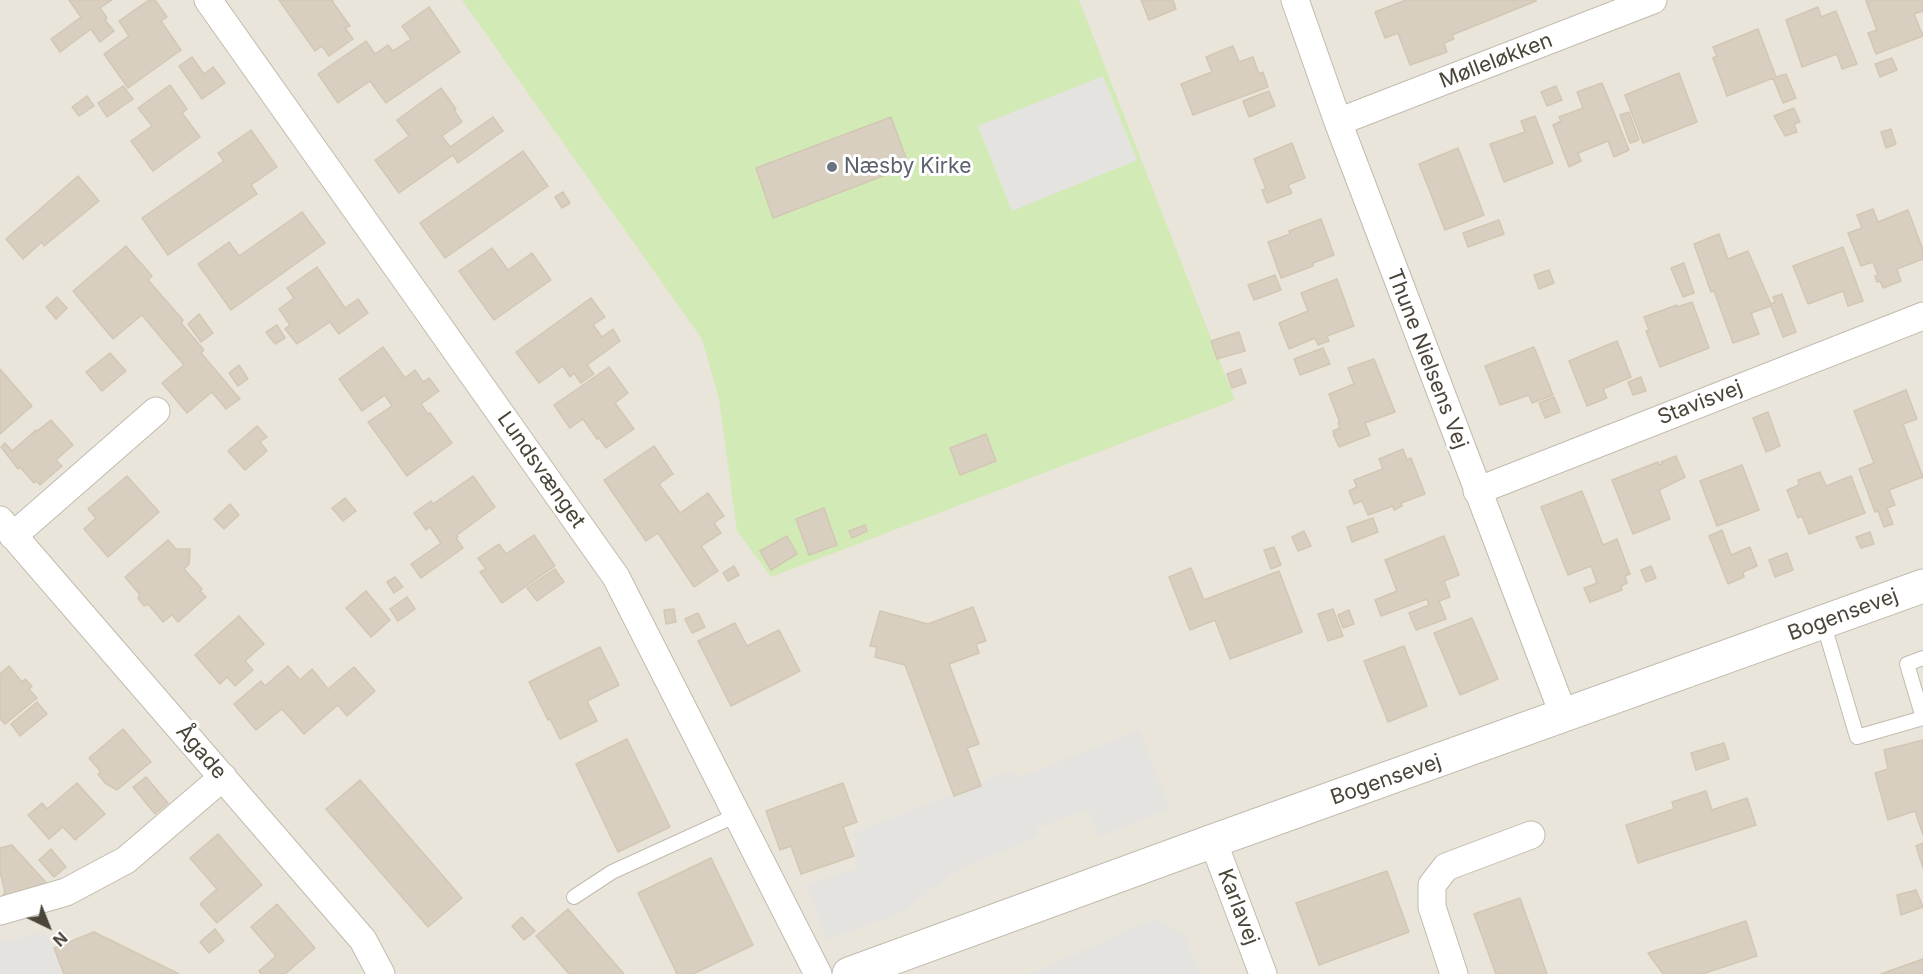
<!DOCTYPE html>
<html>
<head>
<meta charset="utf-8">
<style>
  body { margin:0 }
  #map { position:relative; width:1923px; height:974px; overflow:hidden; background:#f6f3ec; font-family:Inter,sans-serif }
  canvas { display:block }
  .north { position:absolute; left:18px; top:896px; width:60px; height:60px; -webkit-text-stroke:4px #fff; paint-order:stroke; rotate:137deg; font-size:16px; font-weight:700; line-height:24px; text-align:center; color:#4b4439 }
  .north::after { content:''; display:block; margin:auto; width:21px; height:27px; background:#4b4439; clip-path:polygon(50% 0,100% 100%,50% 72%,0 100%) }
</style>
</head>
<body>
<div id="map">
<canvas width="1923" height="974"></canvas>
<div class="north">N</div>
</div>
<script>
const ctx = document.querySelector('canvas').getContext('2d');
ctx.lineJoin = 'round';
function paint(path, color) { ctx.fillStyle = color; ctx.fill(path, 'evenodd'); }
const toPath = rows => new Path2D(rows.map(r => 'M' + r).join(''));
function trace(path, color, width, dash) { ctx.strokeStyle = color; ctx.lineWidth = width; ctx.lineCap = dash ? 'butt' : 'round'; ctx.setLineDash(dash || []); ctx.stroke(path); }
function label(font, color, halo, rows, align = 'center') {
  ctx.font = font + ' Inter,sans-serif'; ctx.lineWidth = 6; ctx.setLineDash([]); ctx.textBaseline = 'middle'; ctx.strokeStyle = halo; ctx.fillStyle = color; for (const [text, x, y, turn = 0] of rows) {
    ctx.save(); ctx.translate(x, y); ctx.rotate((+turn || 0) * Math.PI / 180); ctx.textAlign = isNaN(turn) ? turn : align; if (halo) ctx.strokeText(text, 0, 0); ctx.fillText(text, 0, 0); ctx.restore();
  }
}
const residential = toPath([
  [0,0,1923,0,1923,974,0,974]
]);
const green = toPath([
  [462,0,1079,0,1235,400,771,577,737,531,719,399,702,339]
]);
const parking = toPath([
  [1103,76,1137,160,1012,211,978,126],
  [1139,730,1170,809,1099,837,1088,809,1036,829,1038,836,956,871,900,913,827,940,806,885,856,869,854,833,1013,770,1017,778],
  [1154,919,1184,935,1201,974,1030,974],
  [44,932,54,948,64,974,0,974,0,942]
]);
const building = toPath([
  [69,0,112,0,100,8,107,18,105,20,114,31,100,42,91,29,60,52,51,39,81,17,69,0],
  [149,0,155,0,167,17,161,21,181,50,128,88,104,54,129,36,119,21,149,0],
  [279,0,333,0,332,1,350,26,345,28,353,39,329,56,322,46,315,51,279,0],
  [1141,0,1173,0,1176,9,1149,20,1141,0],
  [1406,0,1536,0,1536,1,1452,35,1454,39,1444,43,1447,52,1410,65,1398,33,1385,38,1375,12,1406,0],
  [1868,0,1923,0,1923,11,1914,14,1923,36,1876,54,1868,33,1877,30,1866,1,1868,0],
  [429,7,460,52,386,103,370,81,338,103,318,74,366,41,375,54,388,45,393,51,411,39,402,26,429,7],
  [1818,7,1821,17,1836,11,1857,64,1842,69,1837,54,1802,67,1786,20,1818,7],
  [1758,29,1776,77,1786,74,1796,98,1783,103,1773,78,1727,96,1713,58,1717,56,1713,47,1758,29],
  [1233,46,1239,62,1253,57,1259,74,1263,72,1268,87,1193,115,1181,84,1212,72,1206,57,1233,46],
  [192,57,204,74,213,67,225,83,202,99,179,66,192,57],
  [1892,58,1897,70,1880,77,1875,64,1892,58],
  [1679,73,1697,122,1643,143,1625,95,1679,73],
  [1602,83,1629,150,1614,157,1608,141,1578,153,1581,161,1569,167,1553,125,1561,121,1559,117,1583,108,1577,92,1602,83],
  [170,85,187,109,182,113,200,137,153,171,131,141,152,126,138,108,170,85],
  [123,86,133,99,107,117,98,103,123,86],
  [1556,86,1562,100,1547,106,1541,92,1556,86],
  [441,88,456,109,454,110,462,122,442,136,450,147,493,117,503,131,458,163,453,155,399,193,375,160,409,136,397,120,441,88],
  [1269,91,1275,106,1249,117,1243,101,1269,91],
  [87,96,94,106,79,116,72,107,87,96],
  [1794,108,1800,122,1794,124,1797,132,1785,136,1774,116,1794,108],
  [1629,112,1639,140,1630,143,1620,115,1629,112],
  [1535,116,1553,163,1504,182,1490,144,1525,132,1521,121,1535,116],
  [891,117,909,166,773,218,756,168,891,117],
  [1891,129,1896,144,1886,148,1881,132,1891,129],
  [251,130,277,167,251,185,257,194,168,255,142,218,224,161,218,153,251,130],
  [1292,143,1305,178,1288,185,1292,193,1267,203,1262,190,1266,189,1254,159,1292,143],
  [1458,148,1484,215,1445,230,1419,164,1458,148],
  [523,151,548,186,445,258,420,223,523,151],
  [78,176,99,201,44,246,42,242,23,259,6,239,78,176],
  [563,192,570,203,562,208,555,197,563,192],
  [1873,209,1878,222,1908,210,1923,250,1923,259,1897,269,1901,281,1883,288,1880,281,1877,282,1875,276,1878,275,1873,262,1861,266,1848,233,1862,228,1857,215,1873,209],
  [302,212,325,243,231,310,198,264,229,242,239,256,302,212],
  [1321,219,1334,255,1313,263,1313,266,1281,278,1268,242,1290,234,1289,231,1321,219],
  [1499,220,1504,234,1468,247,1463,233,1499,220],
  [1719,234,1728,259,1748,251,1771,304,1775,302,1773,297,1782,294,1796,332,1783,337,1771,306,1751,313,1759,334,1733,343,1714,291,1711,292,1694,244,1719,234],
  [126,246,152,276,148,280,183,320,181,323,204,350,201,353,240,399,226,409,212,392,187,413,162,383,184,365,142,315,113,339,73,291,126,246],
  [1843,247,1863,301,1848,306,1843,291,1808,304,1793,266,1843,247],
  [492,248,508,270,532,253,551,280,494,320,459,271,492,248],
  [1684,263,1694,293,1683,297,1671,268,1684,263],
  [317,267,345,308,358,299,368,313,339,334,330,322,297,344,285,329,290,325,279,309,294,298,287,288,317,267],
  [1549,270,1554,283,1539,289,1534,275,1549,270],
  [1275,275,1281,290,1254,300,1248,285,1275,275],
  [1337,279,1354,326,1327,336,1329,341,1318,345,1315,338,1289,349,1279,323,1308,311,1301,293,1337,279],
  [57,297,67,308,56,319,46,307,57,297],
  [591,298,605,317,593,325,602,337,613,329,620,341,587,365,594,374,581,383,574,373,570,377,563,366,539,383,516,352,591,298],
  [1692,302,1709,348,1660,367,1646,331,1649,330,1644,317,1677,305,1677,307,1692,302],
  [199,314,213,333,201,342,188,324,199,314],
  [277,325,285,338,275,344,266,332,277,325],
  [1239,332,1245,351,1217,359,1211,341,1239,332],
  [1617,341,1631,377,1603,389,1607,398,1587,406,1569,361,1617,341],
  [383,347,405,378,415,370,423,382,429,378,439,391,421,404,428,414,430,413,452,443,407,476,368,422,392,406,385,395,362,411,339,379,383,347],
  [1534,347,1553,395,1532,403,1529,395,1500,405,1485,366,1534,347],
  [1323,348,1330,364,1300,375,1294,359,1323,348],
  [110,353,126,371,102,391,86,372,110,353],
  [1374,359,1395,412,1365,423,1370,435,1339,447,1333,434,1335,434,1333,431,1340,428,1338,423,1340,423,1329,394,1354,384,1348,368,1374,359],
  [239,365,248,379,238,386,229,373,239,365],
  [609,367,628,393,615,403,634,429,606,448,599,438,597,439,583,419,570,428,554,405,609,367],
  [0,369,32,406,0,434,0,369],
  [1241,369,1246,383,1232,388,1227,374,1241,369],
  [1641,377,1646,391,1633,395,1628,382,1641,377],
  [1906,390,1917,419,1903,424,1923,477,1889,490,1895,505,1887,508,1893,524,1884,527,1878,511,1875,512,1859,469,1874,463,1854,411,1906,390],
  [1554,397,1560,412,1545,418,1539,403,1554,397],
  [1768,412,1780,446,1766,452,1753,418,1768,412],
  [51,420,73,445,56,460,62,466,40,485,36,481,34,483,20,467,18,469,1,447,5,443,12,451,36,430,37,431,51,420],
  [257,426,267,437,260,442,267,451,245,470,228,451,257,426],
  [986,434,996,461,960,475,950,448,986,434],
  [654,446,673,474,659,484,680,513,708,493,724,516,714,523,721,533,701,546,718,571,694,587,658,533,646,541,604,480,654,446],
  [1403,449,1407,460,1411,458,1425,494,1401,503,1402,506,1394,510,1393,506,1368,515,1362,501,1354,504,1349,491,1357,487,1354,480,1383,469,1379,459,1403,449],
  [1676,456,1685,477,1659,490,1670,519,1633,534,1612,480,1658,462,1659,465,1662,464,1661,462,1676,456],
  [1742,465,1759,510,1717,526,1700,481,1742,465],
  [1820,472,1826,486,1851,476,1865,513,1809,534,1802,516,1798,518,1787,490,1799,485,1798,480,1820,472],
  [127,476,159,512,108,557,84,529,96,518,88,509,127,476],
  [473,476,495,507,457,535,458,537,456,538,463,548,421,578,411,564,441,543,430,527,426,530,414,513,431,501,433,504,473,476],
  [1582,491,1603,545,1617,539,1630,574,1625,576,1627,583,1621,586,1622,590,1590,602,1584,588,1597,583,1591,566,1568,575,1541,507,1582,491],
  [345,498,356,511,343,521,332,508,345,498],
  [230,504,239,515,224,529,214,519,230,504],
  [824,508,837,545,809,555,796,519,824,508],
  [1373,518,1378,532,1352,542,1347,527,1373,518],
  [865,525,867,531,852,538,849,531,865,525],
  [1722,530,1731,555,1750,547,1757,566,1743,572,1744,577,1728,584,1709,536,1722,530],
  [1304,531,1311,546,1298,551,1292,537,1304,531],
  [1870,532,1874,544,1861,548,1856,537,1870,532],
  [534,535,555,566,502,603,480,572,486,569,478,558,499,544,506,554,534,535],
  [787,536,797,554,771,570,760,551,787,536],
  [1444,536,1459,575,1444,581,1450,597,1439,601,1446,619,1416,630,1409,613,1429,605,1427,599,1381,616,1375,600,1397,591,1385,560,1444,536],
  [168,540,176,549,190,549,189,564,184,569,202,589,200,591,206,597,178,622,172,615,163,622,148,604,144,606,138,598,140,595,125,577,168,540],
  [1274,547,1281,565,1271,569,1264,550,1274,547],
  [1787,553,1793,570,1775,577,1769,560,1787,553],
  [734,566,739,575,728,581,723,573,734,566],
  [1651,566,1656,578,1646,582,1641,570,1651,566],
  [1191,568,1204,600,1279,571,1302,632,1230,659,1215,620,1190,630,1169,577,1191,568],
  [555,569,564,582,537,601,527,588,555,569],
  [395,577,403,587,394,593,387,582,395,577],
  [366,591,390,620,371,637,346,608,366,591],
  [407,597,415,609,398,621,390,609,407,597],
  [973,607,986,641,976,644,979,653,949,664,979,744,967,748,981,786,954,796,905,665,875,657,877,647,870,646,880,611,928,624,973,607],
  [674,609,676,622,666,624,664,610,674,609],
  [1333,609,1343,636,1328,641,1318,614,1333,609],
  [1349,610,1354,624,1343,628,1338,615,1349,610],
  [698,613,705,627,692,633,685,619,698,613],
  [239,616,264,644,245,661,253,670,235,686,227,677,220,684,195,655,239,616],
  [1472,618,1498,679,1460,695,1434,633,1472,618],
  [735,623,747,646,779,630,800,671,731,706,698,641,735,623],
  [1404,646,1427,706,1388,722,1364,661,1404,646],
  [600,647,619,685,587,701,597,721,560,739,550,719,548,720,529,682,600,647],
  [9,666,22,682,25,679,32,686,29,689,37,698,5,724,0,719,0,674,9,666],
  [288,666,300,680,312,669,328,689,354,667,375,691,347,716,338,705,304,734,282,709,256,730,234,704,261,681,265,686,288,666],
  [37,702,47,714,20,736,11,724,37,702],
  [123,729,151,762,117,790,105,783,98,774,101,772,89,758,123,729],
  [627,739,670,827,618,852,576,764,627,739],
  [1923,740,1923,835,1915,811,1888,820,1875,773,1888,769,1884,750,1923,740],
  [1724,743,1729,759,1696,770,1691,753,1724,743],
  [146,777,168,803,155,814,133,787,146,777],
  [360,780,462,898,428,927,326,809,360,780],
  [77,783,105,814,75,840,63,827,49,839,28,815,42,803,47,809,77,783],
  [843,783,857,822,843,827,854,856,801,874,791,846,780,850,766,811,843,783],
  [1706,791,1712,810,1747,798,1756,825,1638,863,1626,825,1674,809,1672,802,1706,791],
  [218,834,262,885,217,923,200,904,217,889,190,858,218,834],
  [1923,843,1923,868,1916,846,1923,843],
  [12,845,51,888,0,900,5,892,0,872,0,848,12,845],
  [51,849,66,867,54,877,39,860,51,849],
  [711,858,753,945,693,974,677,974,638,893,711,858],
  [1387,871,1409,932,1319,965,1296,903,1387,871],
  [1916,890,1923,907,1901,915,1897,895,1916,890],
  [1520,898,1547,974,1496,974,1474,914,1520,898],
  [277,904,315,948,285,974,261,974,259,971,276,956,251,927,277,904],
  [568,909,624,974,569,974,536,936,568,909],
  [522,917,535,931,524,940,512,926,522,917],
  [1746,921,1757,956,1702,974,1663,974,1648,953,1746,921],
  [215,929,224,941,209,953,200,942,215,929],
  [94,932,179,974,64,974,54,948,94,932],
  [1923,959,1923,974,1881,974,1923,959]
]);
const service = toPath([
  [1823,622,1857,737,1923,718,1907,664,1923,658],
  [574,897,612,872,737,815]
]);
const minor = toPath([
  [208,0,616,577,818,974],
  [1295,0,1338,122,1564,716],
  [1338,122,1653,0],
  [1477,491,1923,316],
  [0,520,363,940,381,974],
  [13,536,156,411],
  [1213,841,1263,974],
  [0,911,66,892,126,860,223,777],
  [1454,974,1432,907,1432,885,1446,867,1531,835]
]);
const tertiary = toPath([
  [849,974,1213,841,1923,586]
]);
const markers = [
  [832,167,6,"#6b7280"]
];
const streetNames = [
  ["Mølleløkken",1496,61,-21],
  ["Thune Nielsens Vej",1427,359,69],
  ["Stavisvej",1700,403,-21],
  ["Lundsvænget",541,470,55],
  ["Bogensevej",1843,615,-20],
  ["Ågade",201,752,49],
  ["Bogensevej",1386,780,-19],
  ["Karlavej",1238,907,69]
];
const worshipNames = [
  ["Næsby Kirke",844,167]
];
paint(residential, '#eae5da');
paint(green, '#d2eab5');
paint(parking, '#e5e3e0');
paint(building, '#d8cfc1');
trace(building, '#d3c7b4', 1.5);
trace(service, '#c2bbae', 16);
trace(minor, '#c2bbae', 29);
trace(tertiary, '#c2bbae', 35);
trace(service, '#fff', 14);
trace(minor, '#fff', 27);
trace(tertiary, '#fff', 33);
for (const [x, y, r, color] of markers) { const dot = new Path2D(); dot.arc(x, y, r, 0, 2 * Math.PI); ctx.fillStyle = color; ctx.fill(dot); trace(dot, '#fff', 2); }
label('21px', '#4b4439', '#fff', streetNames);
label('21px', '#5b616d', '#fff', worshipNames, 'left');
</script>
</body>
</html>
